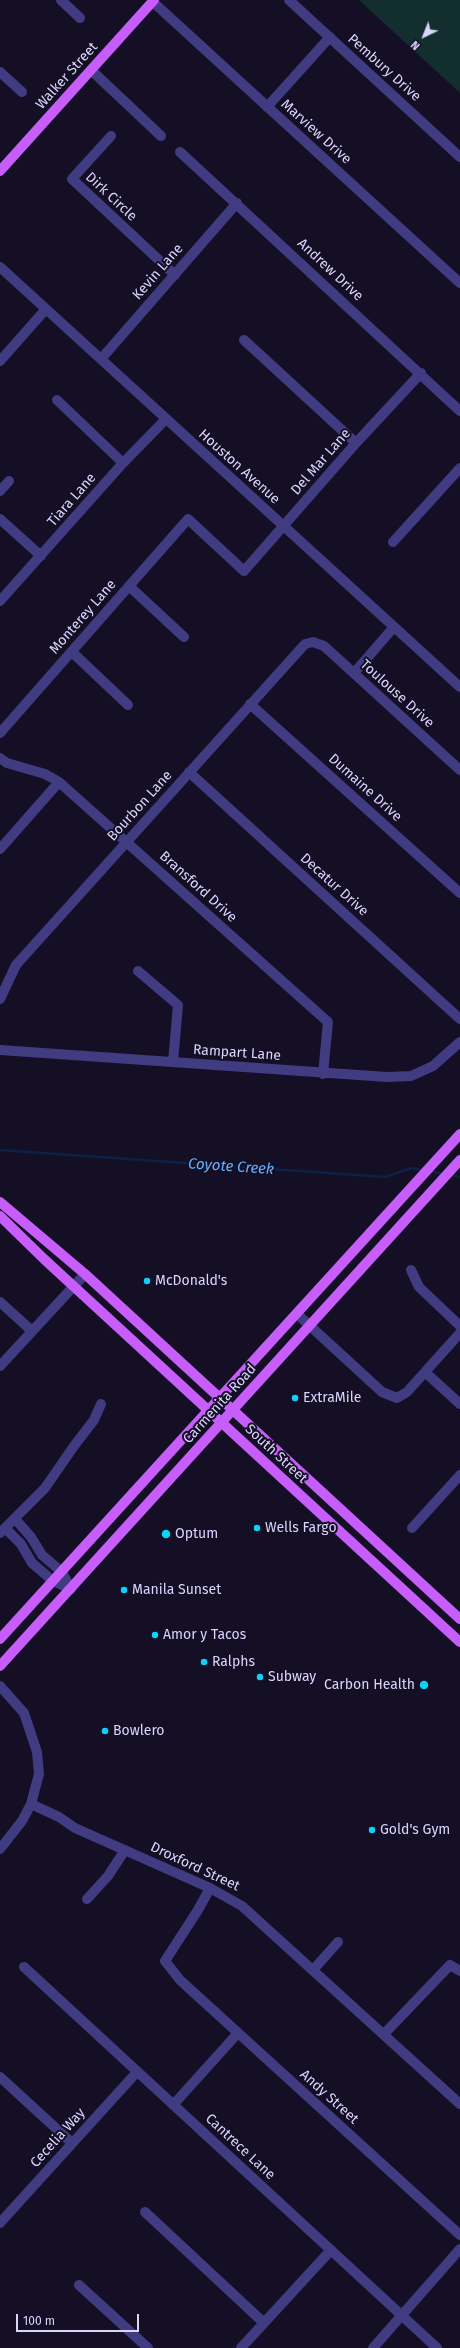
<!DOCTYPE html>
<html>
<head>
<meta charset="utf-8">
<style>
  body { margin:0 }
  #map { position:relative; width:460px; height:2348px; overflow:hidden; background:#140f24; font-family:"Fira Sans",sans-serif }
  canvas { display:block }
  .north { position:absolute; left:404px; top:16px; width:40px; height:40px; -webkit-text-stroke:3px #140f24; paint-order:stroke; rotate:223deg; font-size:11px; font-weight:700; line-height:16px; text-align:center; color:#dad4fe }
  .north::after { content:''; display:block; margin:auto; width:14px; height:18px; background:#dad4fe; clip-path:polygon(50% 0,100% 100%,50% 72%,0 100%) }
  .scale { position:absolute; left:16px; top:2314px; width:123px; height:18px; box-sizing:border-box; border:2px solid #dad4fe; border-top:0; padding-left:5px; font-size:12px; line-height:14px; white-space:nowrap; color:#dad4fe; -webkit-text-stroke:3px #140f24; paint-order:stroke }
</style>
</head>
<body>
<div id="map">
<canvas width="460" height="2348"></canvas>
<div class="north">N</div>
<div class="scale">100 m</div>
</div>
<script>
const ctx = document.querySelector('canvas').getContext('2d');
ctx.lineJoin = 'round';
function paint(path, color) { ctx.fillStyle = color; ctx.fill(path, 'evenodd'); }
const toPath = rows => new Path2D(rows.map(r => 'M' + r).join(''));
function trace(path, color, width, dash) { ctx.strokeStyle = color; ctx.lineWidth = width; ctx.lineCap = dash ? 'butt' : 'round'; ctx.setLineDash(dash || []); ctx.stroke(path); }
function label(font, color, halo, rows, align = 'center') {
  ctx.font = font + ' "Fira Sans",sans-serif'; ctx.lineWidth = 4; ctx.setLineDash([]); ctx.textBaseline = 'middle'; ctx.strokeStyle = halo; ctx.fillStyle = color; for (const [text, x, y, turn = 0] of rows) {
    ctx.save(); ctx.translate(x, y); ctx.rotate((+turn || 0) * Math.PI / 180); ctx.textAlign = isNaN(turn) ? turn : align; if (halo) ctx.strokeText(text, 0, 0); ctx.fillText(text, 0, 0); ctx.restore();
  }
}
const green = toPath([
  [359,0,460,0,460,93]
]);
const stream = toPath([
  [0,1150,385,1177,411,1168,423,1170],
  [430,1171,443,1174],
  [450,1175,460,1177]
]);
const minor = toPath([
  [61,0,80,18],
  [289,0,460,157],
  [153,2,460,283],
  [91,70,161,136],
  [0,72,22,92],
  [267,107,330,37],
  [111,136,72,179,175,275],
  [180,152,460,411],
  [0,267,460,687],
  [244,340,356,443],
  [101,359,237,203],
  [0,361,46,309],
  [57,400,123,463],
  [0,491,9,481],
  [0,519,41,556],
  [393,542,460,468],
  [129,586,184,637],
  [0,601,123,463,166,419],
  [72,652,128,705],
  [354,673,394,627],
  [250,704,460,893],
  [0,733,188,519,244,571,356,443,421,373],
  [0,758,7,763,45,774,59,782,328,1022,323,1074],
  [189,772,460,1019],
  [0,849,59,782],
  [138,971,178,1005,173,1062],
  [0,999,16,965,305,644,313,642,324,646,460,770],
  [0,1050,387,1077,411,1076,433,1066,460,1042],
  [411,1270,419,1287,460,1326],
  [0,1302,32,1331],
  [297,1314,382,1392,397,1398,407,1392,460,1333],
  [0,1366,85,1274],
  [425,1372,460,1404],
  [16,1520,31,1537,42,1555,62,1572,71,1589],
  [412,1528,460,1475],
  [6,1529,21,1544,32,1563,53,1581,71,1589],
  [0,1533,45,1488,74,1446,94,1420,101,1404],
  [0,1686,24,1713,37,1752,39,1774,31,1804,22,1821,0,1849],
  [31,1804,59,1817,75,1828,210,1888,242,1906,460,2104],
  [210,1888,198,1910,165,1961,180,1980,460,2235],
  [87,1899,108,1876,125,1850],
  [24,1967,437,2348],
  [313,1970,338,1942],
  [384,2034,450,1965,460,1971],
  [0,2077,72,2143],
  [173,2105,238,2033],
  [145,2212,264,2323],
  [0,2223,137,2072],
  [79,2285,148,2348],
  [241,2348,331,2250],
  [373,2348,460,2249]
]);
const major = toPath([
  [0,171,154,0],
  [0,1202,85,1274,460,1619],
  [0,1216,44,1259,460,1642],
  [0,1639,460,1134],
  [0,1666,460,1160]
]);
const markers = [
  [147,1281,4,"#06d5f7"],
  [295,1398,4,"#06d5f7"],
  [257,1528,4,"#06d5f7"],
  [166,1534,5,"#06d5f7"],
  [124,1590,4,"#06d5f7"],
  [155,1635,4,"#06d5f7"],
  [204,1662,4,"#06d5f7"],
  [260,1677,4,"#06d5f7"],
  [424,1685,5,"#06d5f7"],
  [105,1731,4,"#06d5f7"],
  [372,1830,4,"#06d5f7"]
];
const streetNames = [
  ["Pembury Drive",384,68,42],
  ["Walker Street",67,76,-48],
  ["Marview Drive",316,132,42],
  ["Dirk Circle",111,197,43],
  ["Andrew Drive",330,270,43],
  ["Kevin Lane",158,272,-49],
  ["Del Mar Lane",321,462,-49],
  ["Houston Avenue",239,467,42],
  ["Tiara Lane",72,500,-49],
  ["Monterey Lane",83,617,-49],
  ["Toulouse Drive",397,694,42],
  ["Dumaine Drive",365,788,42],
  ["Bourbon Lane",140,806,-48],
  ["Decatur Drive",334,885,42],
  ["Bransford Drive",198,887,42],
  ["Rampart Lane",237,1053,4],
  ["Carmenita Road",220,1404,-48],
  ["South Street",276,1454,43],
  ["Droxford Street",195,1867,25],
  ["Andy Street",329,2097,42],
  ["Cecelia Way",58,2138,-48],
  ["Cantrece Lane",240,2147,43]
];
const poiNames = [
  ["McDonald's",155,1281],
  ["ExtraMile",303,1398],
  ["Wells Fargo",265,1528],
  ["Optum",175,1534],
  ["Manila Sunset",132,1590],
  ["Amor y Tacos",163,1635],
  ["Ralphs",212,1662],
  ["Subway",268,1677],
  ["Carbon Health",415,1685,"right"],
  ["Bowlero",113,1731],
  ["Gold's Gym",380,1830]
];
const waterNames = [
  ["Coyote Creek",231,1167,4]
];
paint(green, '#122e2e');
trace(stream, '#0d2045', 2.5);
trace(minor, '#413b82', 10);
trace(major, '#c75efb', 10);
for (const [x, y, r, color] of markers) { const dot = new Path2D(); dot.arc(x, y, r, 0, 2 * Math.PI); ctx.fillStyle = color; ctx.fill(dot); trace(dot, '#140f24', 1.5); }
label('14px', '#dad4fe', '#140f24', streetNames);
label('14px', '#dad4fe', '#140f24', poiNames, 'left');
label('italic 15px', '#65affb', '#140f24', waterNames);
</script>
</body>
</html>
